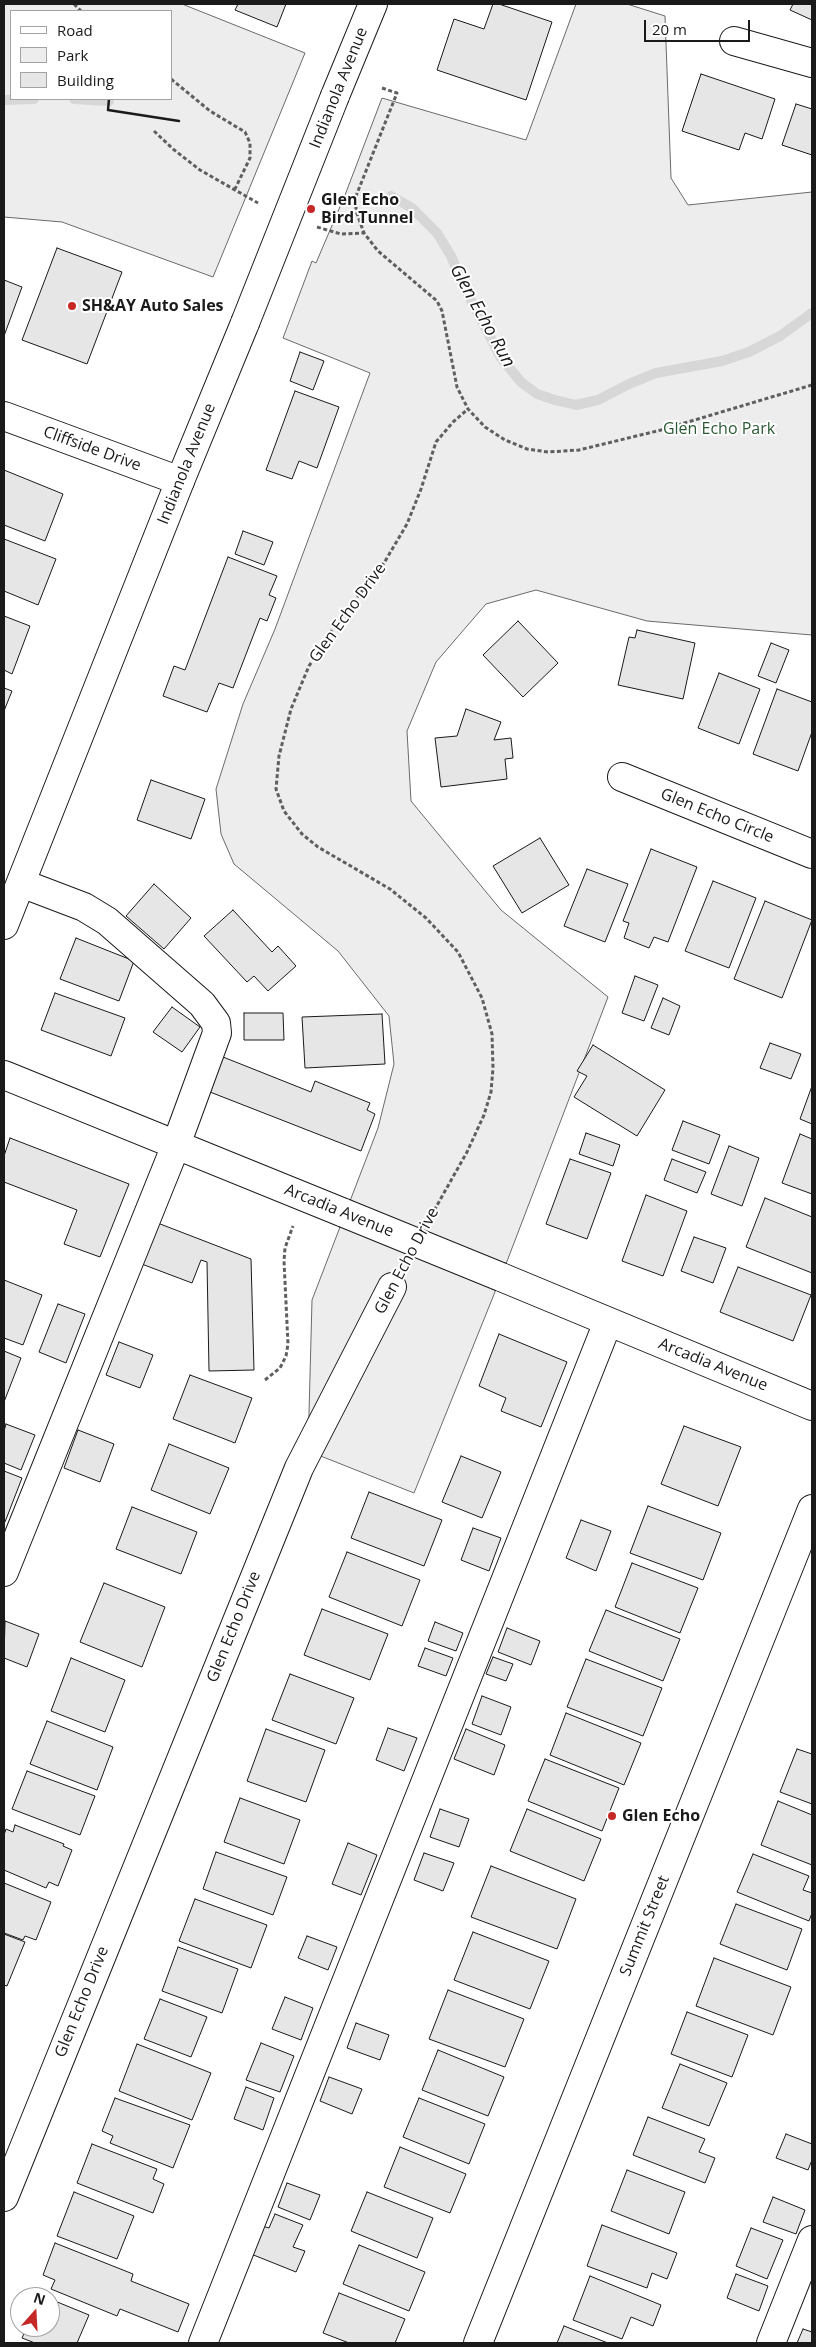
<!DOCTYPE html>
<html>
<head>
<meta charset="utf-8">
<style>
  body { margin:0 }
  #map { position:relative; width:816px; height:2347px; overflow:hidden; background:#fff; font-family:"Open Sans",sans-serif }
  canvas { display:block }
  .frame { position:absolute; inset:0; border:5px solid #1a1a1a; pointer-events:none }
  .legend { position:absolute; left:10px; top:10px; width:162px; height:90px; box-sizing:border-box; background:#fff; border:1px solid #a3a3a3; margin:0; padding:6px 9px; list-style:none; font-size:15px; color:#1a1a1a }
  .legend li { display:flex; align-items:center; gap:10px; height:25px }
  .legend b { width:25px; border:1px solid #a3a3a3 }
  .north { position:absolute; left:10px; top:2287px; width:50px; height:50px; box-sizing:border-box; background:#fff; border:1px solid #a3a3a3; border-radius:50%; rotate:19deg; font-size:14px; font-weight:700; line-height:20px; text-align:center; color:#1a1a1a }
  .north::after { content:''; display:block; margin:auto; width:18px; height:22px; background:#c62828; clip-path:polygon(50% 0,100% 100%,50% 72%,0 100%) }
  .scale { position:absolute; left:644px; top:20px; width:106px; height:22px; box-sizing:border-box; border:2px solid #1a1a1a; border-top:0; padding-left:6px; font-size:15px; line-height:18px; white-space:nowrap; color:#1a1a1a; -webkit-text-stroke:4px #fff; paint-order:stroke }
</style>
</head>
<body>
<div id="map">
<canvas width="816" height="2347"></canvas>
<div class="frame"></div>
<ul class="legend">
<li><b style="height:6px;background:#fff"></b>Road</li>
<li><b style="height:14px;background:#ededed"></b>Park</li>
<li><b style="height:14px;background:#e6e6e6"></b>Building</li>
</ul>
<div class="north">N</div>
<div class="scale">20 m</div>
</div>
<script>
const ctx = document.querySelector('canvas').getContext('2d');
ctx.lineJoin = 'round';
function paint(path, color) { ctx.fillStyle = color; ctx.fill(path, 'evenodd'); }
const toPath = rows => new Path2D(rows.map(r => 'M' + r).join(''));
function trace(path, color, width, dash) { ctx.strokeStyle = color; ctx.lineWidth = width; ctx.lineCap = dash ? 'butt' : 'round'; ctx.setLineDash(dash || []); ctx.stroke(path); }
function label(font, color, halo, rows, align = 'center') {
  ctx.font = font + ' "Open Sans",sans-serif'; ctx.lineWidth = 4; ctx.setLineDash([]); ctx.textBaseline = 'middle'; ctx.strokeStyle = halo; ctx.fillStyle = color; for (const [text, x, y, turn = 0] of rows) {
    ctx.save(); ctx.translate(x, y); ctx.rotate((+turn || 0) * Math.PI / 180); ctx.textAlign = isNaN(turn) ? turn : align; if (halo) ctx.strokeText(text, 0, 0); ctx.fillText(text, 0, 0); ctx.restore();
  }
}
const green = toPath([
  [4,4,182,4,305,53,213,277,62,222,4,217,4,4],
  [11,11,171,11,171,99,11,99,11,11],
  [576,4,627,4,665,16,671,178,688,205,812,192,812,635,647,621,536,590,486,604,436,662,407,731,411,801,501,910,608,997,501,1277,414,1493,308,1451,312,1300,378,1128,394,1064,389,1016,338,951,234,864,221,834,216,789,243,704,275,629,370,373,283,338,312,261,316,263,345,195,382,98,526,140,576,4]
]);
const stream = toPath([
  [74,99,109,101],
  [4,100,34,99],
  [391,196,412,208,437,233,451,256,462,283,501,358,521,382,537,394,555,400,576,405,598,400,631,383,656,373,722,361,749,352,780,336,812,313]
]);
const building = toPath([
  [238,4,286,4,277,27,235,10,238,4],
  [493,4,499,4,552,22,526,100,437,70,454,19,484,29,493,4],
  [793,4,812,4,812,20,790,10,793,4],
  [701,74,775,99,762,139,745,133,739,150,682,131,701,74],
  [796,104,812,109,812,155,782,145,796,104],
  [57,248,122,272,87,364,22,340,57,248],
  [4,280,22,287,4,336,4,280],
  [300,352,324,361,313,390,290,381,300,352],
  [295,391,339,407,317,468,299,461,292,479,266,470,295,391],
  [4,470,63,494,45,541,4,525,4,470],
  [243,531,273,542,264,565,235,554,243,531],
  [4,539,56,559,38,605,4,591,4,539],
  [228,557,277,576,269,595,276,598,267,621,260,618,233,688,219,683,207,712,163,696,174,666,185,670,228,557],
  [4,616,30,626,12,674,4,670,4,616],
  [518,621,558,663,523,697,483,655,518,621],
  [637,630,695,643,683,699,618,685,629,637,635,638,637,630],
  [771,643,789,650,776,683,758,676,771,643],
  [719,673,760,689,739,744,698,728,719,673],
  [4,688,12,691,4,711,4,688],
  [777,689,812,702,812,732,798,771,753,754,777,689],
  [466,709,501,722,494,740,511,738,513,758,505,759,507,779,441,787,435,738,457,736,466,709],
  [151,780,205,799,191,839,137,820,151,780],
  [540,838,569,885,522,913,493,866,540,838],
  [651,849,697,867,668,942,654,937,649,948,624,938,629,923,623,921,651,849],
  [587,869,628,884,605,942,564,926,587,869],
  [713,881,756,898,729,968,685,951,713,881],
  [154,884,191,918,164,949,126,916,154,884],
  [765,901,812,920,782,998,734,979,765,901],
  [233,910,272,952,278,946,296,966,268,991,254,976,247,982,204,936,233,910],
  [76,938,134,961,119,1001,60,979,76,938],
  [635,976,658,985,644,1021,622,1013,635,976],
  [55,993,125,1018,111,1056,41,1030,55,993],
  [663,998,680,1006,669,1035,651,1028,663,998],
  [172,1007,200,1027,182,1052,153,1032,172,1007],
  [244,1013,283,1013,284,1040,244,1040,244,1013],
  [382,1014,385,1064,305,1068,302,1017,382,1014],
  [770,1043,801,1054,791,1079,760,1068,770,1043],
  [593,1045,665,1090,637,1136,574,1097,587,1076,577,1071,593,1045],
  [223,1057,311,1092,315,1081,370,1103,367,1110,375,1114,361,1151,210,1092,223,1057],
  [812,1086,812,1124,800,1119,812,1086],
  [683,1121,720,1135,709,1164,672,1150,683,1121],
  [586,1133,620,1145,613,1166,579,1154,586,1133],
  [800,1134,812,1139,812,1194,782,1183,800,1134],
  [10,1138,129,1184,100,1257,64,1244,77,1210,4,1182,4,1156,10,1138],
  [729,1146,759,1158,742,1206,711,1194,729,1146],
  [570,1159,611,1173,587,1239,546,1224,570,1159],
  [672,1159,706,1172,697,1193,664,1180,672,1159],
  [646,1195,687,1211,663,1276,622,1261,646,1195],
  [765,1198,812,1217,812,1273,746,1247,765,1198],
  [155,1222,251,1259,254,1370,209,1371,207,1262,201,1260,192,1283,139,1263,155,1222],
  [694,1237,726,1248,713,1283,681,1271,694,1237],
  [738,1267,811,1295,793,1341,720,1312,738,1267],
  [4,1280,42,1295,23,1345,4,1338,4,1280],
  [58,1304,85,1314,66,1363,39,1352,58,1304],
  [499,1334,567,1362,541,1427,501,1411,506,1398,479,1386,499,1334],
  [119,1342,153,1355,140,1388,106,1375,119,1342],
  [4,1351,21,1358,4,1402,4,1351],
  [190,1375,252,1398,235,1443,173,1419,190,1375],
  [6,1424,35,1435,21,1470,4,1463,4,1431,6,1424],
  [684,1426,741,1447,718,1506,661,1484,684,1426],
  [78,1430,114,1444,100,1482,64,1468,78,1430],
  [169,1444,229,1468,210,1514,151,1490,169,1444],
  [461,1456,501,1472,482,1518,442,1502,461,1456],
  [4,1471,22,1478,5,1522,4,1522,4,1471],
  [369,1492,442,1520,424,1566,351,1538,369,1492],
  [648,1506,721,1533,703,1580,630,1553,648,1506],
  [132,1507,197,1532,181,1574,116,1549,132,1507],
  [581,1520,611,1531,596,1571,566,1558,581,1520],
  [473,1528,501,1538,489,1571,461,1560,473,1528],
  [347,1552,420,1580,402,1626,329,1597,347,1552],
  [632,1563,698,1588,680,1633,615,1607,632,1563],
  [104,1583,165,1607,142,1667,80,1642,104,1583],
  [322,1609,388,1634,370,1680,304,1655,322,1609],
  [606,1610,680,1639,663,1681,589,1651,606,1610],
  [5,1621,39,1634,27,1667,4,1658,5,1621],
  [435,1622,463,1633,456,1651,428,1641,435,1622],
  [507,1628,540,1641,531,1665,498,1652,507,1628],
  [425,1648,453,1658,446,1676,418,1666,425,1648],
  [493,1657,513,1664,506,1681,486,1674,493,1657],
  [71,1658,125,1680,105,1732,51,1711,71,1658],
  [586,1659,662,1688,643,1736,567,1707,586,1659],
  [290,1674,354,1698,336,1744,272,1720,290,1674],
  [482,1696,511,1707,501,1735,472,1724,482,1696],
  [566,1713,641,1743,624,1785,550,1755,566,1713],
  [47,1721,113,1747,97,1790,30,1764,47,1721],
  [388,1728,417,1738,404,1771,376,1760,388,1728],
  [266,1729,325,1750,306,1802,247,1781,266,1729],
  [466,1729,505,1745,494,1775,454,1759,466,1729],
  [797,1749,812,1754,812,1804,780,1792,797,1749],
  [545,1759,619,1788,602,1831,528,1801,545,1759],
  [27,1771,95,1796,80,1835,12,1809,27,1771],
  [240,1798,300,1820,284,1864,224,1842,240,1798],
  [778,1801,812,1815,812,1865,761,1845,778,1801],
  [440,1809,469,1819,459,1847,430,1837,440,1809],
  [527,1809,601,1839,584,1881,510,1851,527,1809],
  [15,1825,64,1844,63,1846,72,1850,58,1886,49,1882,46,1888,4,1870,4,1835,6,1829,13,1832,15,1825],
  [348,1843,377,1855,361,1895,332,1884,348,1843],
  [216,1852,287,1877,273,1915,203,1889,216,1852],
  [424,1853,454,1863,443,1891,414,1880,424,1853],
  [753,1854,809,1876,803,1890,812,1893,812,1913,809,1921,737,1892,753,1854],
  [491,1866,576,1899,557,1949,471,1917,491,1866],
  [4,1883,51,1902,36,1940,25,1936,23,1940,4,1933,4,1883],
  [195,1899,267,1925,251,1968,179,1941,195,1899],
  [736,1904,802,1929,787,1970,720,1944,736,1904],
  [473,1932,549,1961,530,2009,454,1980,473,1932],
  [4,1934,25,1942,7,1986,4,1985,4,1934],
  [307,1936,337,1947,328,1970,298,1958,307,1936],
  [178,1947,238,1969,222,2013,162,1991,178,1947],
  [714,1958,791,1987,773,2035,696,2006,714,1958],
  [448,1990,524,2019,505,2067,429,2039,448,1990],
  [285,1997,313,2008,301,2040,272,2029,285,1997],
  [160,1999,207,2017,191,2057,144,2039,160,1999],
  [687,2012,748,2035,732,2077,671,2054,687,2012],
  [356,2023,389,2035,380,2060,347,2048,356,2023],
  [261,2043,294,2056,280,2092,246,2080,261,2043],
  [137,2044,211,2073,192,2120,119,2091,137,2044],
  [438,2050,504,2077,488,2116,422,2090,438,2050],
  [680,2064,727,2083,709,2126,662,2108,680,2064],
  [329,2077,362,2089,352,2114,320,2101,329,2077],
  [246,2087,274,2098,263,2130,234,2119,246,2087],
  [115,2098,190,2125,173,2168,110,2143,113,2136,102,2131,115,2098],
  [419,2098,485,2124,469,2164,403,2137,419,2098],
  [648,2117,705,2139,699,2152,715,2158,705,2183,633,2155,648,2117],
  [786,2134,812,2144,812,2160,808,2170,776,2158,786,2134],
  [92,2144,157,2169,153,2179,164,2184,153,2213,77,2183,92,2144],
  [400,2147,466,2174,450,2213,384,2187,400,2147],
  [627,2170,685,2192,669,2234,611,2211,627,2170],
  [287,2183,320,2195,310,2220,278,2207,287,2183],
  [74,2192,134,2216,117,2259,57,2236,74,2192],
  [367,2192,433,2218,417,2258,351,2231,367,2192],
  [773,2197,805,2210,796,2234,763,2222,773,2197],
  [275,2214,303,2225,293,2247,305,2251,296,2272,251,2254,262,2226,269,2228,275,2214],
  [602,2225,677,2253,667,2279,652,2273,647,2288,587,2266,602,2225],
  [751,2228,783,2240,767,2279,736,2266,751,2228],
  [55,2243,133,2274,131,2281,189,2304,178,2332,120,2309,117,2316,51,2289,55,2280,43,2275,55,2243],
  [359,2245,425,2272,409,2311,343,2284,359,2245],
  [736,2274,768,2286,759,2311,727,2298,736,2274],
  [590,2276,661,2305,653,2326,631,2317,622,2339,573,2320,590,2276],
  [339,2293,405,2319,395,2343,349,2343,323,2333,339,2293],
  [50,2299,89,2315,77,2343,35,2343,22,2338,27,2327,50,2327,50,2299],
  [564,2326,608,2343,557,2343,564,2326],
  [803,2329,812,2332,812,2343,797,2343,803,2329]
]);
const path = toPath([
  [74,4,81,11],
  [171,79,210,111,245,132,250,143,250,158,234,191],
  [382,88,397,93,356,196,356,211,364,233,378,251,437,301,442,311,457,387,468,409,485,427,505,440,527,449,548,452,579,450,661,430,812,385],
  [154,131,173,149,200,170,258,203],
  [317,227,341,234,364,233],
  [431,1216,467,1152,484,1115,491,1092,493,1068,492,1034,482,998,458,952,426,918,390,889,318,847,302,834,284,811,276,789,279,756,291,709,309,666,336,624,384,563,407,524,421,489,436,442,453,422,468,409],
  [265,1380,280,1368,286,1356,288,1344,284,1261,285,1248,293,1226]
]);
const minor = toPath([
  [734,41,812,63],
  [4,416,180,481],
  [622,777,812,854],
  [4,1075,344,1213],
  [501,1277,812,1406],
  [4,1572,176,1145,217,1033,216,1023,202,1004,107,921,84,907,21,883],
  [4,2197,299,1468,392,1287],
  [203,2343,608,1322],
  [478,2343,812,1509],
  [771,2343,812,2240]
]);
const major = toPath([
  [335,96,373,4],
  [4,925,180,481,245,323]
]);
const minorBridge = toPath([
  [344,1213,501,1277]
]);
const majorBridge = toPath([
  [245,323,335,96]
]);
const wall = toPath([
  [109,99,108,110,179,121]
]);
const markers = [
  [311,209,5,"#c62828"],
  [72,306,5,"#c62828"],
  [612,1816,5,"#c62828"]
];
const streetNames = [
  ["Indianola Avenue",339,88,-68],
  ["Cliffside Drive",92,449,20],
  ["Indianola Avenue",187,464,-68],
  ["Glen Echo Drive",348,613,-54],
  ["Glen Echo Circle",717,816,22],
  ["Arcadia Avenue",339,1211,22],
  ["Glen Echo Drive",407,1261,-62],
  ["Arcadia Avenue",713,1365,22],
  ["Glen Echo Drive",234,1627,-68],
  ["Summit Street",645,1926,-68],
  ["Glen Echo Drive",82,2002,-68]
];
const poiNames = [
  ["Glen Echo",321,200],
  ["Bird Tunnel",321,218],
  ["SH&AY Auto Sales",82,306],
  ["Glen Echo",622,1816]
];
const parkNames = [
  ["Glen Echo Park",719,429]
];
const waterNames = [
  ["Glen Echo Run",482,316,61]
];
paint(green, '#ededed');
trace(green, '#6a6a6a', 1);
trace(stream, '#d7d7d7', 10);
paint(building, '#e6e6e6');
trace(building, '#1a1a1a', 1);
trace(minor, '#1a1a1a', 30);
trace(major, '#1a1a1a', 30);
trace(path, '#5f5f5f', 3, [4, 2.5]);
trace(minor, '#fff', 28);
trace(major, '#fff', 28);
trace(minorBridge, '#1a1a1a', 30, []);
trace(majorBridge, '#1a1a1a', 30, []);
trace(minorBridge, '#fff', 28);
trace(majorBridge, '#fff', 28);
trace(wall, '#1a1a1a', 2.5);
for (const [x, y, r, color] of markers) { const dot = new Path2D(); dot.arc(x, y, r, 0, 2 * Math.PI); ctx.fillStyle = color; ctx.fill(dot); trace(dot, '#fff', 2); }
label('16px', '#1a1a1a', '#fff', streetNames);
label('bold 16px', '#1a1a1a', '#fff', poiNames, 'left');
label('16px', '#2b5a34', '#fff', parkNames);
label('italic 18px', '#1a1a1a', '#fff', waterNames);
</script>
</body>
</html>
